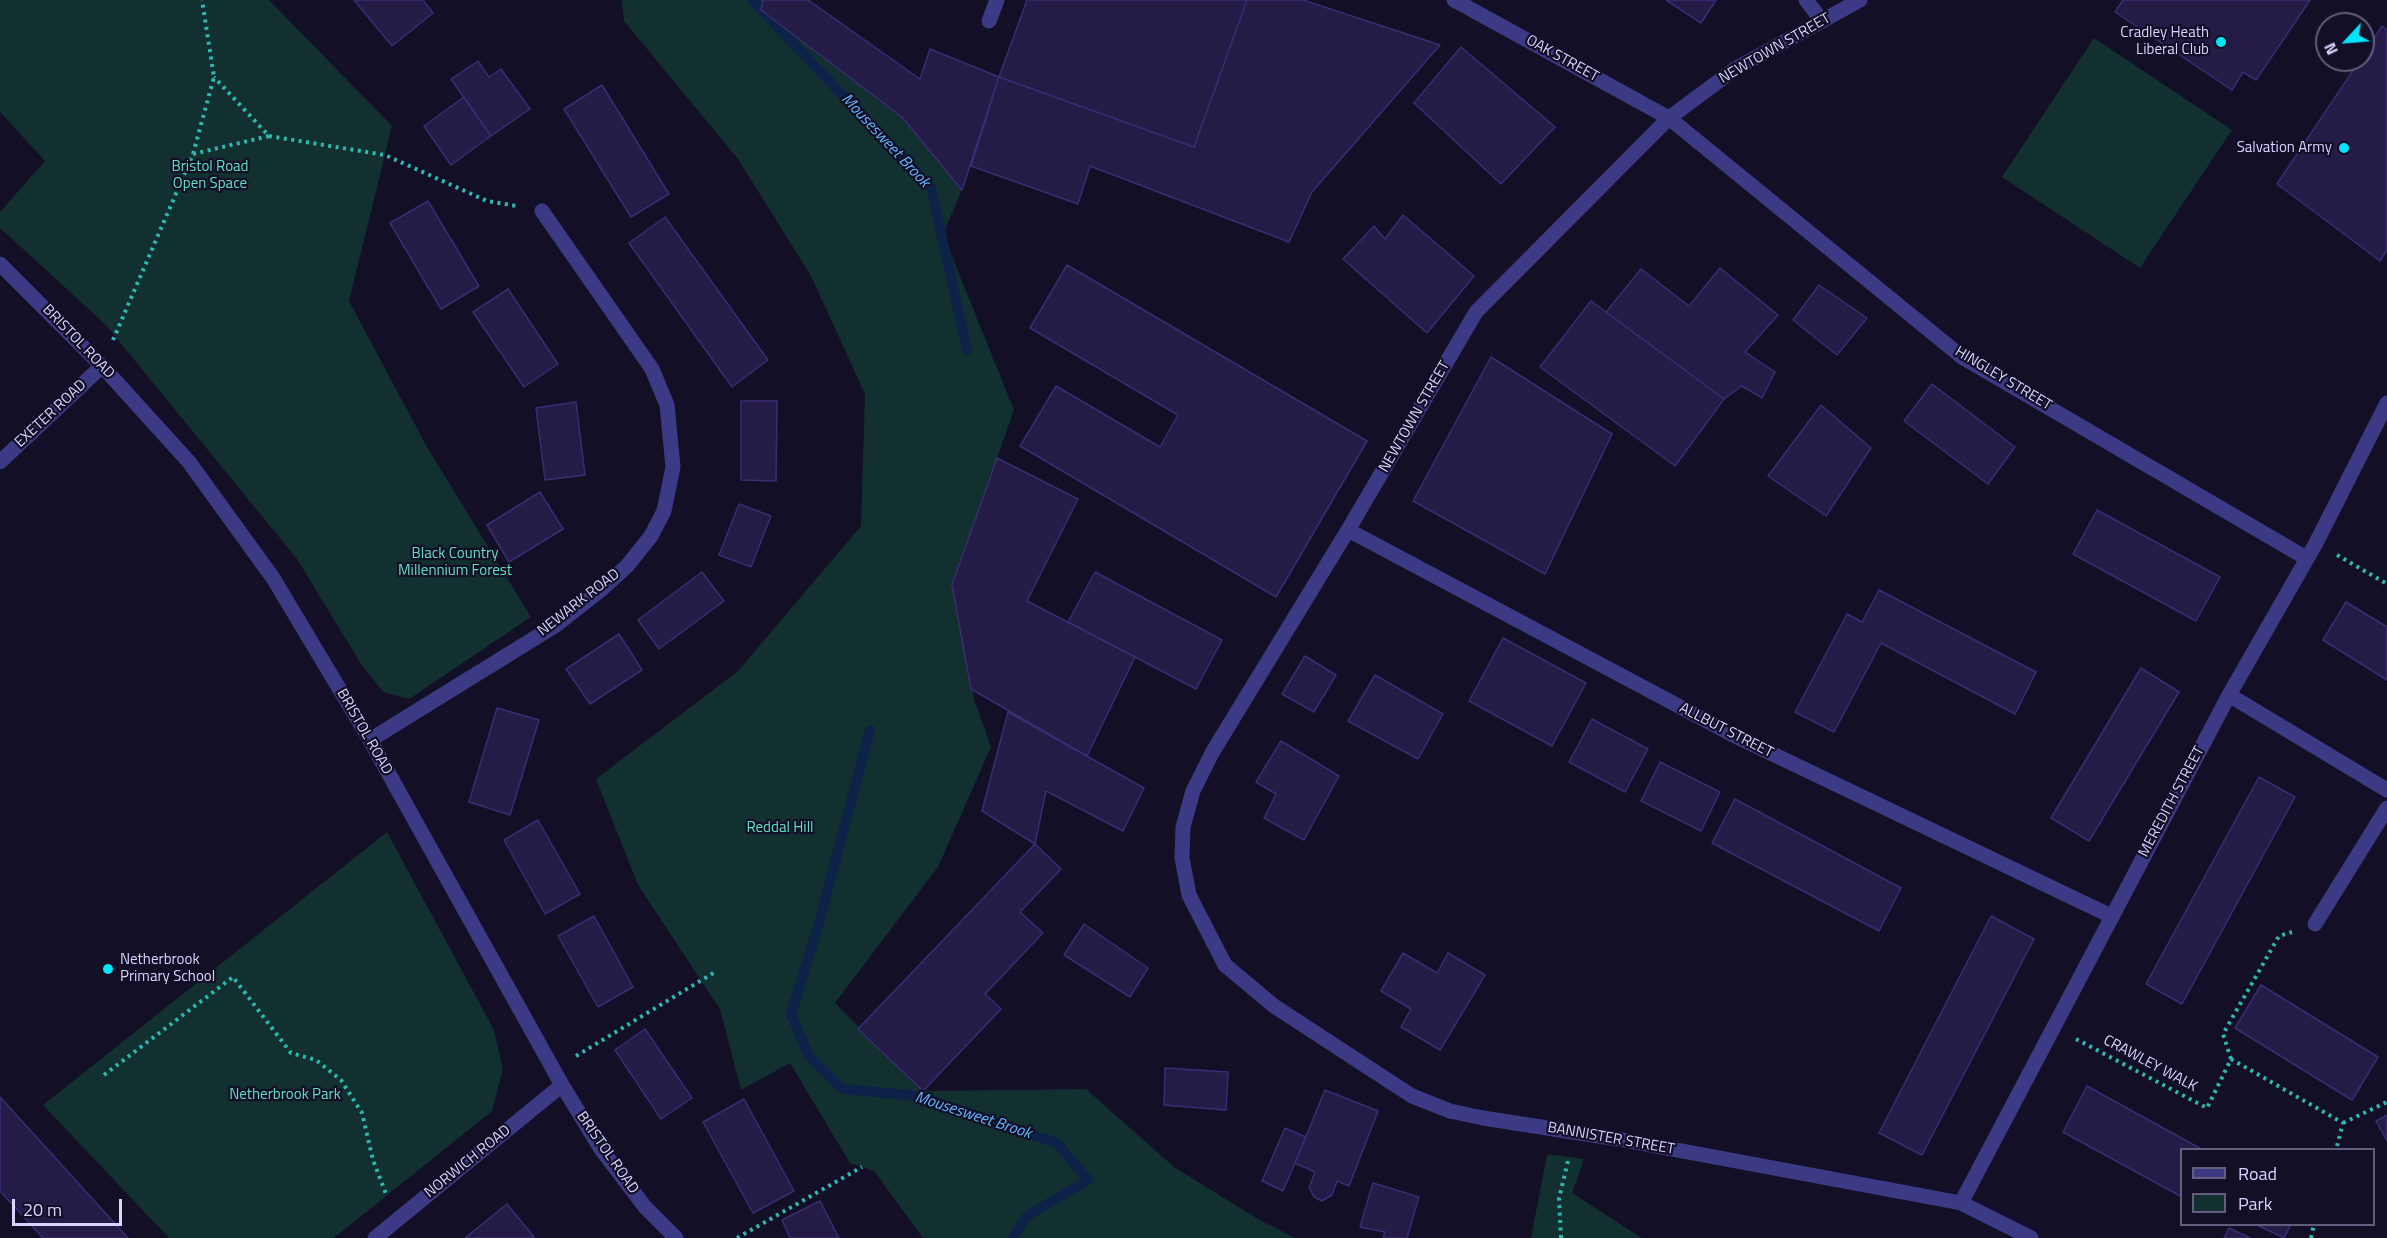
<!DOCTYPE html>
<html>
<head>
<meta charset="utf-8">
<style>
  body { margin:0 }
  #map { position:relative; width:2387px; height:1238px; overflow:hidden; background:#130f26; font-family:"Titillium Web",sans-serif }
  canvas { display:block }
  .legend { position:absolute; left:2180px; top:1148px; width:195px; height:78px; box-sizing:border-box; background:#130f26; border:2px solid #625e7d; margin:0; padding:8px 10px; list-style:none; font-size:18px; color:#d9d4ff }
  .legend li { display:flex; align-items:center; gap:12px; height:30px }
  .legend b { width:30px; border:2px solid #625e7d }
  .north { position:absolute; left:2315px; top:12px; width:60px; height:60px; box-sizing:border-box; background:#130f26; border:2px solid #625e7d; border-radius:50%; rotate:244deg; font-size:16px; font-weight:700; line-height:24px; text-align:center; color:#d9d4ff }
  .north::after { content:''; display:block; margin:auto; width:21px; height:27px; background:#00e5ff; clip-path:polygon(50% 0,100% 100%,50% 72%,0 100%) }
  .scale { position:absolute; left:12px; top:1199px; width:110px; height:27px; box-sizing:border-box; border:3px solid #d9d4ff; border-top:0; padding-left:8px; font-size:18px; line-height:21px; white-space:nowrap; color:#d9d4ff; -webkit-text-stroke:4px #130f26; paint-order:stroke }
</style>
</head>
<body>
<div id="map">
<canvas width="2387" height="1238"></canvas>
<ul class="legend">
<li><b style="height:8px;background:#3d3a85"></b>Road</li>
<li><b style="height:16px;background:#12302f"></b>Park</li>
</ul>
<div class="north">N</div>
<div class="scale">20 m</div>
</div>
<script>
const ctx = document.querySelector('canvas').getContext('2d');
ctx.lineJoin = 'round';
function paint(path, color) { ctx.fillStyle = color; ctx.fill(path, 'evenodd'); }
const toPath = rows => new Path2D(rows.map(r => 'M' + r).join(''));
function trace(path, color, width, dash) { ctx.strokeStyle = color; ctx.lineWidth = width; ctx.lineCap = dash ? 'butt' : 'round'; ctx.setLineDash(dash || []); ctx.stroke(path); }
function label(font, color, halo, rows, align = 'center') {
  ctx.font = font + ' "Titillium Web",sans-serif'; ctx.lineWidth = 4.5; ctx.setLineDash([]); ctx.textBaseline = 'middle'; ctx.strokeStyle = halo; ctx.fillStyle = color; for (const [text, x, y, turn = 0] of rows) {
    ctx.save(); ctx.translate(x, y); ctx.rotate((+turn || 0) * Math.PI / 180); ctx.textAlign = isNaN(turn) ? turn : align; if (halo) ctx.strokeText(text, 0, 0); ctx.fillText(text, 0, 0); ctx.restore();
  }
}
const green = toPath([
  [0,0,269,0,392,126,349,301,427,447,531,617,409,699,383,692,361,664,297,559,105,324,0,228,0,212,45,161,0,112],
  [622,0,763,0,762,10,902,117,962,190,943,234,1014,410,952,585,974,699,991,747,938,867,835,1003,923,1091,1086,1089,1174,1167,1258,1219,1295,1238,923,1238,874,1171,850,1163,790,1063,741,1090,720,1009,638,885,596,779,738,671,861,526,865,394,811,276,738,159,624,21],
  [2094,38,2232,130,2140,268,2002,177],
  [387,832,494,1030,503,1069,492,1111,334,1238,169,1238,43,1105],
  [1547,1154,1584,1159,1572,1193,1642,1238,1531,1238]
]);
const stream = toPath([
  [752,0,931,188,967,350],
  [870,730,817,930,791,1014,809,1056,842,1089,918,1096,1057,1143,1088,1180,1027,1216,1013,1238]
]);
const building = toPath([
  [354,0,423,0,433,13,392,46,354,0],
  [763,0,808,0,920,79,930,49,999,77,962,190,902,117,761,10,763,0],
  [1027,0,1247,0,1194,147,999,77,1027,0],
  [1247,0,1303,0,1440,45,1312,192,1289,242,1090,166,1078,204,971,166,999,77,1194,147,1247,0],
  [1666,0,1716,0,1701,23,1666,0],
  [2123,0,2310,0,2256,80,2243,72,2232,90,2115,12,2123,0],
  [2382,26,2387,30,2387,250,2380,261,2277,184,2360,60,2363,60,2363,55,2382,26],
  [1461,47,1555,127,1501,184,1414,103,1461,47],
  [478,61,489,77,501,69,530,109,491,136,451,79,478,61],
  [602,85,669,194,631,217,564,109,602,85],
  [464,97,491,136,451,165,424,126,464,97],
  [428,201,479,286,441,309,390,223,428,201],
  [1403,215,1474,276,1427,333,1343,259,1374,226,1385,239,1403,215],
  [665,217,768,360,732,387,629,243,665,217],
  [1067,265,1367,441,1276,597,1020,446,1056,386,1160,447,1178,415,1030,328,1067,265],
  [1720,268,1778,315,1745,352,1775,372,1762,398,1742,386,1724,399,1606,312,1641,269,1689,306,1720,268],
  [1819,285,1867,318,1837,355,1793,320,1819,285],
  [508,289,558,364,524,387,473,312,508,289],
  [1591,301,1724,399,1675,466,1540,367,1591,301],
  [1491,357,1612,434,1545,574,1413,501,1491,357],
  [1932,384,2015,447,1988,484,1904,421,1932,384],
  [741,401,777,401,776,481,741,480,741,401],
  [576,402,585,475,545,480,536,408,576,402],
  [1821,405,1871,448,1826,516,1768,476,1821,405],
  [997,458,1078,499,1027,601,1135,657,1087,756,971,689,952,585,997,458],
  [540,492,563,529,509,562,487,525,540,492],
  [739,504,771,516,751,567,719,555,739,504],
  [2097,510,2220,577,2196,621,2073,554,2097,510],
  [702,572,724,601,659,649,638,620,702,572],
  [1095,572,1222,640,1196,689,1068,622,1095,572],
  [1879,590,2036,672,2015,714,1881,643,1834,732,1795,712,1847,614,1862,622,1879,590],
  [2346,602,2387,627,2387,680,2323,640,2346,602],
  [619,634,642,670,590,704,566,669,619,634],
  [1503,638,1586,683,1552,746,1469,701,1503,638],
  [1305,656,1336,675,1314,712,1282,694,1305,656],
  [2141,668,2179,692,2089,841,2051,818,2141,668],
  [1375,675,1443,714,1418,759,1348,721,1375,675],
  [497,708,539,720,510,815,469,802,497,708],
  [1008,712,1144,788,1123,831,1046,791,1035,844,982,811,1008,712],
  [1592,719,1648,749,1625,792,1569,762,1592,719],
  [1281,741,1339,776,1304,840,1264,818,1276,794,1256,782,1281,741],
  [1660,762,1720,792,1701,831,1641,801,1660,762],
  [2259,777,2295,797,2182,1004,2146,984,2259,777],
  [1735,799,1901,888,1879,931,1712,843,1735,799],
  [538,820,580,894,545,914,504,840,538,820],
  [1035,844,1061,869,1020,912,1043,933,985,994,1001,1009,923,1091,858,1029,1035,844],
  [594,916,633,987,598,1007,558,936,594,916],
  [1991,916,2034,939,1922,1155,1879,1133,1991,916],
  [1084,924,1148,968,1130,997,1064,955,1084,924],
  [1403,953,1437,973,1448,953,1485,975,1440,1050,1401,1027,1411,1009,1381,991,1403,953],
  [2261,985,2378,1057,2352,1100,2235,1028,2261,985],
  [645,1029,692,1098,661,1119,615,1050,645,1029],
  [1165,1068,1228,1072,1226,1110,1164,1105,1165,1068],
  [2087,1086,2203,1150,2182,1150,2182,1197,2063,1132,2087,1086],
  [1325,1090,1378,1111,1349,1186,1337,1181,1332,1195,1322,1201,1314,1197,1309,1188,1315,1172,1295,1163,1325,1090],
  [0,1097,128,1238,43,1238,0,1191,0,1097],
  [744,1099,794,1191,753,1213,703,1122,744,1099],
  [2387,1115,2387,1141,2376,1121,2387,1115],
  [1285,1128,1306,1137,1283,1191,1262,1181,1285,1128],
  [1373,1183,1419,1197,1407,1238,1383,1238,1385,1232,1360,1227,1373,1183],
  [820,1201,839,1238,790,1238,782,1220,820,1201],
  [507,1204,534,1237,532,1238,465,1238,507,1204],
  [2255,1224,2291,1224,2284,1238,2255,1224],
  [2229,1228,2250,1238,2224,1238,2229,1228]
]);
const path = toPath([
  [269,136,385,155,487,201,517,206],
  [193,154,269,136,214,77],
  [113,340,193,154,214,77,202,0],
  [2337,555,2387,584],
  [2076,1039,2207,1108,2231,1059,2343,1123,2336,1150],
  [576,1056,715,972],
  [2231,1059,2223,1034,2279,936,2292,932],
  [104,1075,233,977,291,1053,316,1060,341,1080,362,1113,373,1160,386,1194],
  [2343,1123,2387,1102],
  [737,1238,862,1167],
  [1561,1238,1559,1198,1569,1157],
  [2311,1238,2314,1224]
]);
const lane = toPath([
  [1806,0,1822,21]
]);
const street = toPath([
  [1454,0,1669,118,1962,357,2306,558],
  [1860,0,1735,69,1669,118,1476,312,1348,530,1212,753,1193,791,1183,827,1182,858,1189,895,1225,965,1274,1006,1412,1096,1450,1111,1483,1118,1618,1139,1961,1203,2031,1238],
  [989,21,997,0],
  [0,264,102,366,189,462,273,578,370,740,562,1085,601,1149,645,1207,676,1238],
  [0,462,102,366],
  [1348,530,1733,735,2111,916],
  [2229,695,2387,790],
  [370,740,556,625,603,588,627,566,651,536,664,511,673,467,667,405,652,369,542,211],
  [2315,924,2387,808],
  [1961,1203,2229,695,2316,543,2387,403],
  [375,1238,562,1085]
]);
const markers = [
  [2221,42,6,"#00e5ff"],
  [2344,148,6,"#00e5ff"],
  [108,969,6,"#00e5ff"]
];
const poiNames = [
  ["Cradley Heath",2209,33],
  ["Liberal Club",2209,50],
  ["Salvation Army",2332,148],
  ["Netherbrook",120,960,"left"],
  ["Primary School",120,977,"left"]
];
const streetNames = [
  ["NEWTOWN STREET",1775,49,-30],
  ["OAK STREET",1562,59,29],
  ["BRISTOL ROAD",78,342,46],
  ["HINGLEY STREET",2003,379,31],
  ["EXETER ROAD",51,414,-43],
  ["NEWTOWN STREET",1415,417,-60],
  ["NEWARK ROAD",579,603,-38],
  ["ALLBUT STREET",1726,731,27],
  ["BRISTOL ROAD",364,732,60],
  ["MEREDITH STREET",2172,802,-62],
  ["CRAWLEY WALK",2150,1064,28],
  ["BANNISTER STREET",1611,1139,10],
  ["BRISTOL ROAD",607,1153,55],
  ["NORWICH ROAD",468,1162,-39]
];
const parkNames = [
  ["Bristol Road",210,167],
  ["Open Space",210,184],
  ["Black Country",455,554],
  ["Millennium Forest",455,571],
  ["Reddal Hill",780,828],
  ["Netherbrook Park",285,1095]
];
const waterNames = [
  ["Mousesweet Brook",885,141,47],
  ["Mousesweet Brook",973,1116,18]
];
paint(green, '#12302f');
trace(stream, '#0c2248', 10);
paint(building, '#241b47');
trace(building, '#3b2d73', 1.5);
trace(path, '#2fb8b0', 4, [3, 4.5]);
trace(lane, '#3d3a85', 15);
trace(street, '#3d3a85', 15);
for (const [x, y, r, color] of markers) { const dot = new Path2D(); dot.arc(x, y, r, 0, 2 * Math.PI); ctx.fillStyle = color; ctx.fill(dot); trace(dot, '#130f26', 2); }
label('15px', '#d9d4ff', '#130f26', poiNames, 'right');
label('15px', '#d9d4ff', '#130f26', streetNames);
label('15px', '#5fe0c0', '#130f26', parkNames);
label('italic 16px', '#62b6ff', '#130f26', waterNames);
</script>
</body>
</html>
